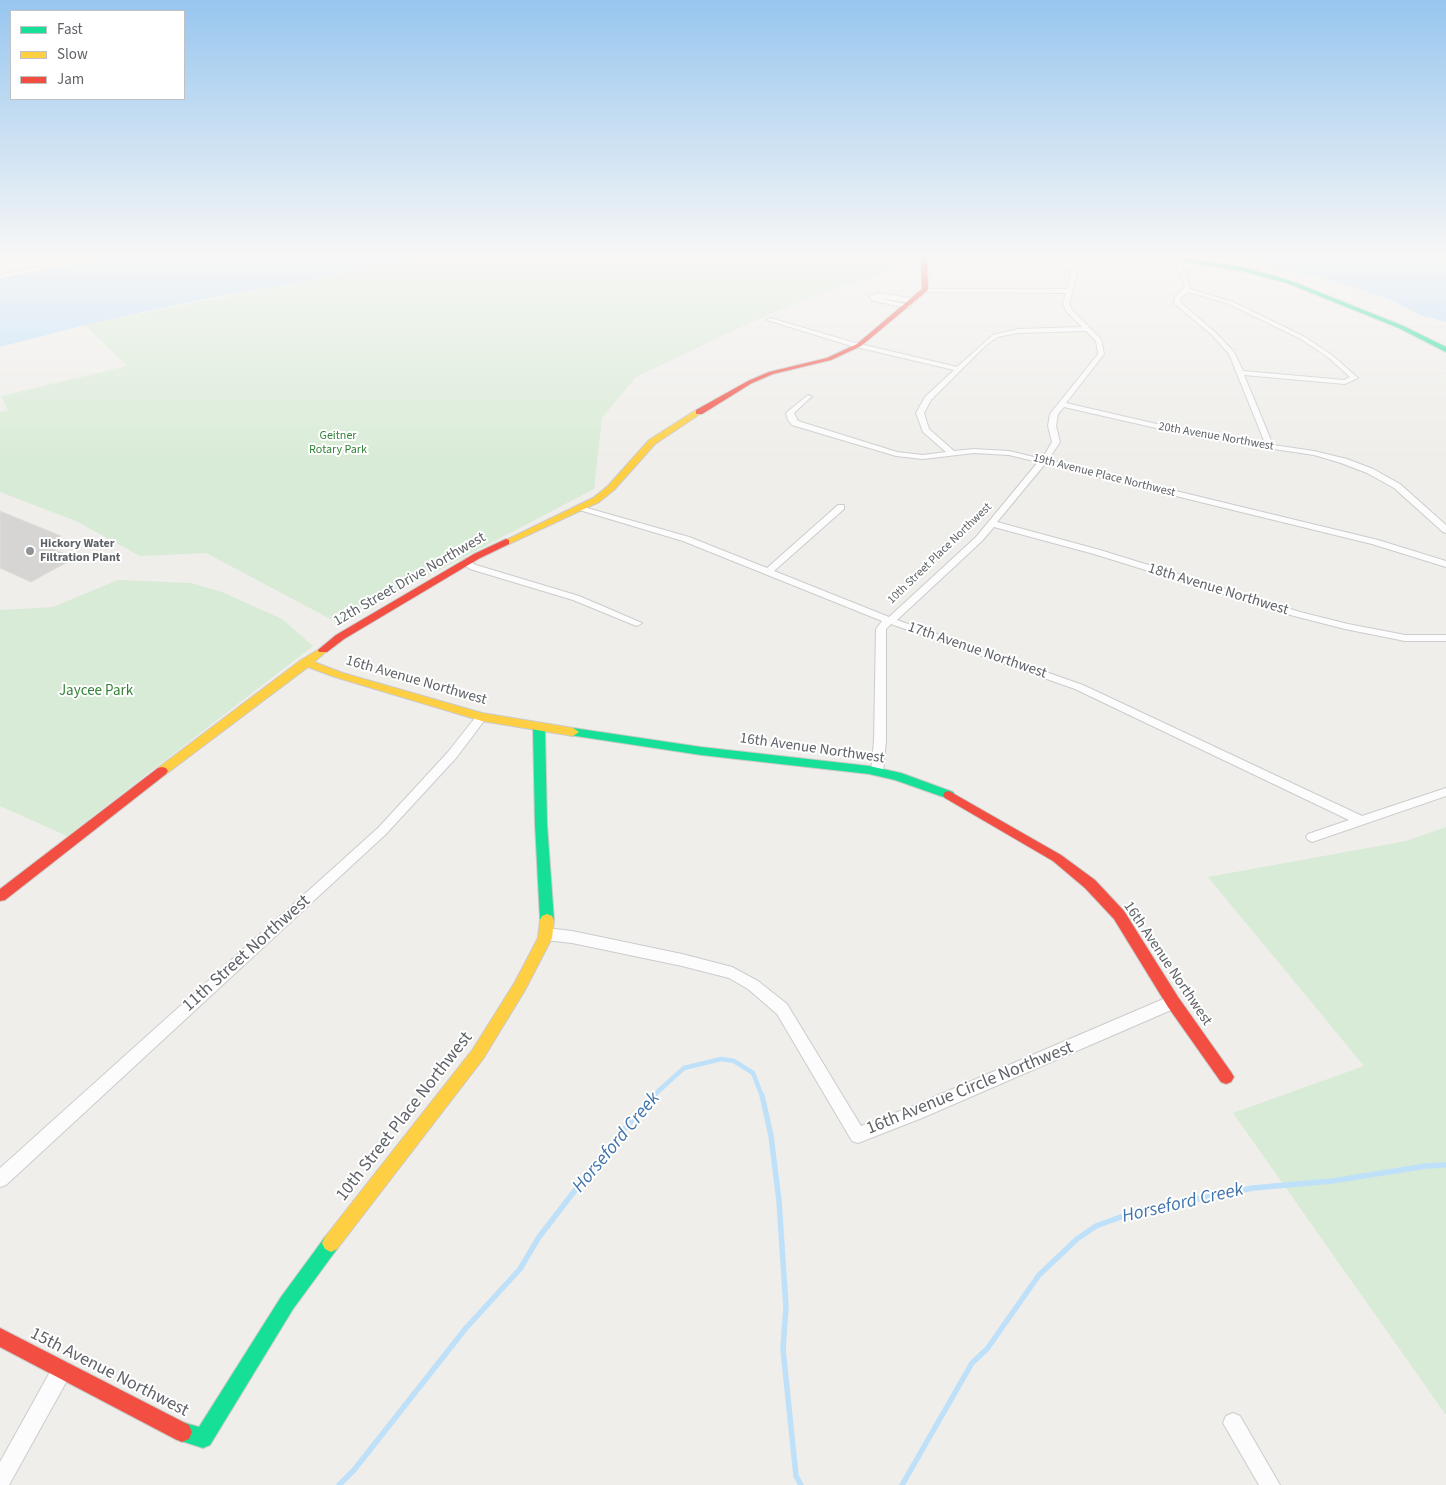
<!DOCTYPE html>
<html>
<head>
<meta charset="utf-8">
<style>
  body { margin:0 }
  #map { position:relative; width:1446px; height:1485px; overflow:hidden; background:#efeeea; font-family:"Source Sans 3",sans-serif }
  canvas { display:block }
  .legend { position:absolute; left:10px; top:10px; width:175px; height:90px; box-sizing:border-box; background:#fff; border:1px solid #bfc1c3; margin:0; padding:6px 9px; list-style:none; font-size:15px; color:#5f6368 }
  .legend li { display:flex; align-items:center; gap:10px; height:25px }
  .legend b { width:25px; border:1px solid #bfc1c3 }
</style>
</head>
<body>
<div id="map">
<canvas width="1446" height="1485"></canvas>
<ul class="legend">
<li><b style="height:6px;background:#16e098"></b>Fast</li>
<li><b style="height:6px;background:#ffcf43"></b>Slow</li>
<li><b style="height:6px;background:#f24e42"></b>Jam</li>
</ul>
</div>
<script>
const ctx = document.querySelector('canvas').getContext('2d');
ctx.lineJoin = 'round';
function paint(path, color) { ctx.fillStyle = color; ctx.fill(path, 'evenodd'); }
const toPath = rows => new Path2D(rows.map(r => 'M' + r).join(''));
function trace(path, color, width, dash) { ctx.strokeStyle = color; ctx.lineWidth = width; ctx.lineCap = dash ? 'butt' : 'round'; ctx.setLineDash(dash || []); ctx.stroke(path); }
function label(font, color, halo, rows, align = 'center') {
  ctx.font = font + ' "Source Sans 3",sans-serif'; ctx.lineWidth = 4; ctx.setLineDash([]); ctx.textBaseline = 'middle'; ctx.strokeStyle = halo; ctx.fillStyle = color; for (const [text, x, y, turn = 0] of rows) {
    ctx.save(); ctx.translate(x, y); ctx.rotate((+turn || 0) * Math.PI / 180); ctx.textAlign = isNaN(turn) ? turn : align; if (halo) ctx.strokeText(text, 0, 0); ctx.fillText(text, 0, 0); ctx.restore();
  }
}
const green = toPath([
  [449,257,905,257,875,276,805,299,739,328,636,377,602,418,594,489,338,623,206,553,140,556,76,521,0,492,0,412,8,410,1,396,127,366,85,325,386,264],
  [118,580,191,583,222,592,282,619,313,646,67,836,0,806,0,610,53,607],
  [1446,827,1446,1415,1233,1113,1364,1066,1208,877,1406,841]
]);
const water = toPath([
  [107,257,439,257,356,269,302,282,213,297,85,325,0,347,0,279],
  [1231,257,1446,257,1446,322,1420,315,1389,299,1338,282]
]);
const streamFar1 = toPath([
  [653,1096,684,1068,721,1059,734,1061,753,1073,762,1096]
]);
const stream = toPath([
  [762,1095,771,1136,779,1201,786,1307,783,1349,796,1476,801,1485],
  [339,1485,354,1470,466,1328,520,1269,539,1237,603,1154,654,1095],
  [902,1485,972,1363,987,1349,1039,1275,1077,1239,1096,1226,1137,1211,1253,1188,1332,1181,1426,1166,1446,1165]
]);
const building = toPath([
  [0,511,61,536,43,545,75,558,31,582,0,568,0,511]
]);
const street = toPath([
  [985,257,991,257,981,265,977,265,977,263,985,257],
  [1089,257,1095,257,1078,270,1069,304,1072,310,1101,339,1104,354,1066,403,1200,434,1265,443,1229,354,1212,335,1174,303,1175,297,1185,287,1175,259,1180,258,1190,289,1233,302,1305,337,1333,356,1358,378,1345,384,1244,375,1273,445,1314,451,1347,459,1373,469,1400,484,1446,525,1446,533,1443,532,1394,488,1367,473,1341,463,1314,455,1200,438,1064,407,1058,414,1056,426,1060,442,1048,460,1378,540,1446,561,1446,567,1372,544,1045,464,997,522,1100,550,1300,612,1348,624,1405,635,1446,635,1446,641,1405,641,1345,629,1294,616,1094,554,994,527,982,541,897,620,1083,685,1362,816,1446,788,1446,796,1312,842,1308,840,1306,837,1308,834,1349,820,1075,689,891,624,886,629,886,741,883,772,881,775,873,775,871,772,874,741,876,629,882,621,683,541,576,509,580,506,689,537,767,568,838,505,844,505,844,509,774,571,889,617,976,537,1038,462,1009,455,974,453,923,459,896,456,792,425,788,420,786,413,808,395,812,397,810,398,794,413,798,421,897,452,923,455,946,452,923,432,916,413,925,397,954,370,848,345,767,320,770,318,852,342,957,367,993,335,1018,329,1082,327,1066,311,1063,304,1066,293,925,292,923,289,1067,289,1072,269,1089,257],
  [1188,292,1229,304,1301,339,1329,358,1350,377,1344,380,1243,371,1234,352,1216,333,1180,302,1180,299,1188,292],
  [1086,331,1096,341,1098,354,1050,414,1048,426,1052,442,1042,459,1009,451,974,449,954,451,929,429,924,413,931,400,985,346,997,337,1018,333,1086,331],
  [74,258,76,261,0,279,0,275,74,258],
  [879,293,914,299,917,301,914,303,876,298,910,305,911,306,908,308,874,301,869,297,879,293],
  [465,559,476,565,579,596,642,623,637,626,634,625,573,600,470,569,460,562,465,559],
  [482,713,487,717,456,758,386,834,6,1185,0,1187,0,1168,378,828,448,752,478,714,482,713],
  [546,928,572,931,682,954,732,967,758,981,787,1004,861,1126,913,1106,1168,997,1173,996,1178,997,1180,1002,1178,1007,922,1118,858,1143,852,1141,777,1014,748,989,729,978,682,966,572,943,546,940,541,938,539,934,541,930,546,928],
  [62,1361,69,1363,71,1370,69,1377,9,1485,0,1485,0,1462,55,1363,62,1361],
  [1233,1413,1240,1416,1280,1485,1259,1485,1223,1423,1226,1416,1233,1413]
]);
const fast = toPath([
  [1161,257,1174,257,1242,267,1291,281,1403,326,1446,347,1446,352,1399,328,1287,283,1242,271,1161,257],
  [539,724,545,728,547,824,554,920,552,924,547,926,542,924,540,920,535,824,533,728,539,724],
  [573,728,701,747,869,766,901,773,953,792,955,795,953,798,949,799,895,780,869,774,701,755,569,735,567,732,573,728],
  [331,1234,337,1237,340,1243,337,1249,293,1309,210,1445,203,1448,175,1439,172,1432,175,1425,182,1422,199,1427,281,1297,325,1237,331,1234]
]);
const slow = toPath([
  [696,410,703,412,655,444,614,490,599,502,509,544,503,544,502,542,593,498,608,486,649,440,696,410],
  [323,647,328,650,314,662,343,673,482,713,573,728,579,732,573,736,482,721,335,677,308,667,166,774,158,774,156,771,158,768,301,660,323,647],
  [547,914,552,916,554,920,552,938,525,990,483,1059,337,1249,331,1252,325,1249,322,1243,325,1237,473,1049,515,982,538,938,540,920,542,916,547,914]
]);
const jam = toPath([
  [921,257,927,257,928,290,861,346,831,360,773,374,752,383,702,414,696,414,696,410,748,381,769,372,827,358,857,344,922,289,921,257],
  [506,539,509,540,509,544,480,558,344,639,327,652,319,652,318,650,336,635,474,554,506,539],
  [162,767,166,768,168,771,166,774,5,900,0,901,0,889,158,768,162,767],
  [949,791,1061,855,1095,880,1124,911,1178,997,1231,1072,1234,1077,1231,1082,1226,1084,1221,1082,1168,1007,1114,919,1085,888,1053,861,945,798,943,795,945,792,949,791],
  [0,1328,189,1425,192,1432,189,1439,182,1442,175,1439,0,1347,0,1328]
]);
const markers = [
  [30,551,5,"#919496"]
];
const farParknames = [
  ["Geitner",338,436],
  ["Rotary Park",338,450]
];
const farStreetnames = [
  ["20th Avenue Northwest",1216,437,10],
  ["19th Avenue Place Northwest",1104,476,14],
  ["10th Street Place Northwest",940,554,-44]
];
const farPoinames = [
  ["Hickory Water",40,544],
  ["Filtration Plant",40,558]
];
const streetNames = [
  ["12th Street Drive Northwest",410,580,-30],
  ["18th Avenue Northwest",1218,590,17],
  ["17th Avenue Northwest",977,651,19],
  ["16th Avenue Northwest",416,681,16],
  ["16th Avenue Northwest",812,749,8],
  ["16th Avenue Northwest",1167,964,56]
];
const parkNames = [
  ["Jaycee Park",96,692]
];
const nearStreetnames = [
  ["11th Street Northwest",247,954,-42],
  ["16th Avenue Circle Northwest",970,1089,-22],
  ["10th Street Place Northwest",405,1117,-52],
  ["15th Avenue Northwest",109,1373,27]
];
const nearWaternames = [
  ["Horseford Creek",617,1143,-50],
  ["Horseford Creek",1183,1204,-13]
];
paint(green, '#d8ebd6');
paint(water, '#bfe0f9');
trace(streamFar1, '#bfe0f9', 4.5);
trace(stream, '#bfe0f9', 5.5);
paint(building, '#d6d5d3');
trace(building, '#deddd9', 1);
trace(street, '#cbcccc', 2);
trace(fast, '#cacacb', 2);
trace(slow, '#cacacb', 2);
trace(jam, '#cacacb', 2);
paint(street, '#fdfcfc');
paint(fast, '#16e098');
paint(slow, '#ffcf43');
paint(jam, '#f24e42');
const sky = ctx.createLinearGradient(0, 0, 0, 465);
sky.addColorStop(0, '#97c6ef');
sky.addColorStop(0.55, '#f8f7f6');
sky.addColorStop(1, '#f8f7f600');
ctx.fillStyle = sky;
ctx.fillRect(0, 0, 1446, 465);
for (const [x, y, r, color] of markers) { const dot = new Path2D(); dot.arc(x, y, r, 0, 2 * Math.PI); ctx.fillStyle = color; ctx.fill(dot); trace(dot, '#fff', 2); }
label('12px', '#348238', '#fff', farParknames);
label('12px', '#5f6368', '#fff', farStreetnames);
label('bold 12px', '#5f6368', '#fff', farPoinames, 'left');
label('15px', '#5f6368', '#fff', streetNames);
label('15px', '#348238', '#fff', parkNames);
label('18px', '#5f6368', '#fff', nearStreetnames);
label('italic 19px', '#4174aa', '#fff', nearWaternames);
</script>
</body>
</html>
